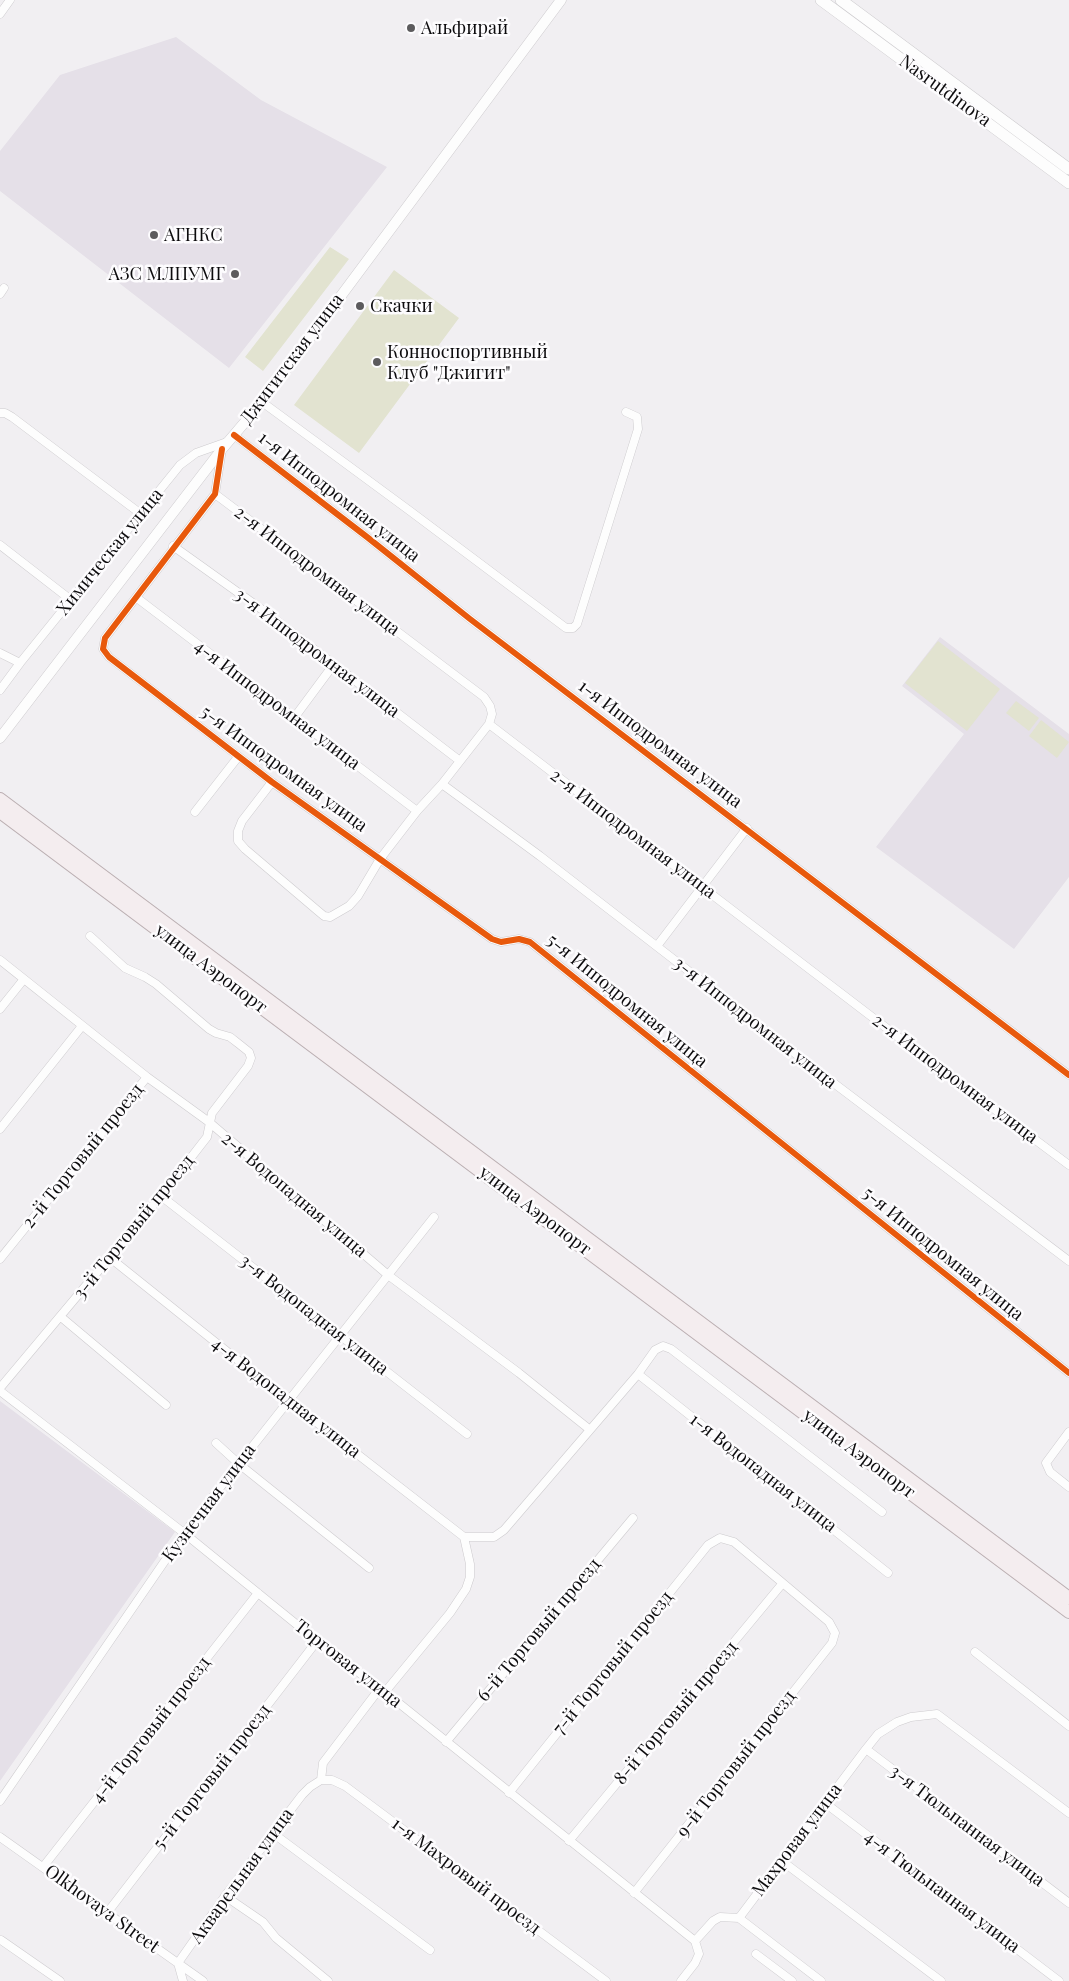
<!DOCTYPE html>
<html>
<head>
<meta charset="utf-8">
<style>
  body { margin:0 }
  canvas { display:block; background:#f1eff2 }
</style>
</head>
<body>
<canvas width="1069" height="1981"></canvas>
<script>
const ctx = document.querySelector('canvas').getContext('2d');
ctx.lineJoin = 'round';
function paint(path, color) { ctx.fillStyle = color; ctx.fill(path, 'evenodd'); }
const toPath = rows => new Path2D(rows.map(r => 'M' + r).join(''));
function trace(path, color, width, dash) { ctx.strokeStyle = color; ctx.lineWidth = width; ctx.lineCap = dash ? 'butt' : 'round'; ctx.setLineDash(dash || []); ctx.stroke(path); }
function label(font, color, halo, rows, align = 'center') {
  ctx.font = font + ' "Playfair Display",serif'; ctx.lineWidth = 5; ctx.setLineDash([]); ctx.textBaseline = 'middle'; ctx.strokeStyle = halo; ctx.fillStyle = color; for (const [text, x, y, turn = 0] of rows) {
    ctx.save(); ctx.translate(x, y); ctx.rotate((+turn || 0) * Math.PI / 180); ctx.textAlign = isNaN(turn) ? turn : align; if (halo) ctx.strokeText(text, 0, 0); ctx.fillText(text, 0, 0); ctx.restore();
  }
}
const built = toPath([
  [176,37,261,100,387,167,229,368,0,191,0,151,60,75],
  [940,637,1069,734,1069,877,1014,949,876,847,964,734,902,686],
  [0,1401,175,1532,0,1781]
]);
const green = toPath([
  [330,247,349,259,263,371,245,357],
  [394,270,459,318,359,453,294,405],
  [938,641,1000,689,967,731,905,683],
  [1016,701,1039,718,1029,731,1006,713],
  [1041,720,1069,742,1057,758,1029,736]
]);
const minor = toPath([
  [0,14,10,0],
  [0,294,4,288],
  [262,402,410,511,566,628,573,628,577,624,638,429,637,417,626,412],
  [0,413,5,413,12,417,141,514],
  [234,435,367,537,470,619,1069,1075],
  [222,449,215,494,105,638,103,649,109,657,272,782,492,939,501,942,519,939,530,942,1069,1373],
  [215,494,484,697,490,706,492,714,489,724,910,1046,1069,1165],
  [0,545,71,600],
  [173,546,271,616,460,761],
  [137,598,417,811],
  [0,653,20,663,180,465,196,453,227,442],
  [0,690,20,663],
  [294,718,334,664],
  [272,782,242,821,238,831,238,841,245,849,318,911,324,916,330,917,349,906,358,896,380,859,417,811,442,784,489,724],
  [442,784,540,856,827,1078,1069,1261],
  [195,812,238,757],
  [657,946,747,828],
  [0,960,147,1077,209,1122,388,1275,519,1373,589,1429],
  [0,1009,24,979],
  [0,1129,82,1026],
  [161,1196,467,1434],
  [109,1257,289,1401,464,1537],
  [0,1259,147,1077],
  [61,1317,166,1405],
  [638,1374,888,1573],
  [0,1388,161,1196,207,1137,212,1113,248,1066,251,1058,249,1052,239,1044,230,1037,216,1033,209,1029,156,984,145,977,125,968,90,936],
  [0,1391,184,1533,317,1641,385,1692,695,1941],
  [1069,1432,1046,1463,1050,1472,1069,1487],
  [216,1443,239,1464,369,1568],
  [464,1537,494,1537,504,1530,638,1374,655,1350,663,1346,671,1349,882,1512],
  [975,1652,1069,1726],
  [385,1692,450,1613,466,1589,470,1577,470,1564,464,1537],
  [446,1742,633,1518],
  [866,1749,1069,1903],
  [321,1780,323,1763,380,1688],
  [509,1793,708,1545,720,1538,734,1542,829,1622,835,1633,832,1643,634,1893],
  [0,1801,184,1533,434,1217],
  [825,1803,1059,1981],
  [274,1834,430,1950],
  [0,1837,203,1981],
  [569,1841,782,1584],
  [782,1861,941,1981],
  [43,1867,258,1593],
  [225,1896,263,1922,276,1938,328,1981],
  [107,1913,317,1641],
  [739,1918,821,1981],
  [1,1940,60,1981],
  [756,1954,792,1981],
  [183,1981,178,1963,225,1896,302,1795,310,1787,321,1780,332,1780,345,1786,606,1981],
  [681,1981,695,1963,699,1954,695,1941,713,1921,720,1917,739,1918,866,1749,878,1734,897,1722,911,1717,937,1714,1069,1813]
]);
const tertiary = toPath([
  [0,738,222,449,262,402,561,0]
]);
const secondary = toPath([
  [821,0,1069,183],
  [841,0,1069,169]
]);
const primary = toPath([
  [0,799,1069,1598],
  [0,812,1069,1612]
]);
const cycleway = toPath([
  [234,435,367,537,470,619,1069,1075],
  [222,449,215,494,105,638,103,649,109,657,272,782,492,939,501,942,519,939,530,942,1069,1373]
]);
const markers = [
  [411,28,5,"#5c5b5d"],
  [154,235,5,"#5c5b5d"],
  [235,274,5,"#5c5b5d"],
  [360,306,5,"#5c5b5d"],
  [377,362,5,"#5c5b5d"]
];
const poiNames = [
  ["Альфирай",421,28],
  ["АГНКС",164,235],
  ["АЗС МЛПУМГ",225,274,"right"],
  ["Скачки",370,306],
  ["Конноспортивный",387,352],
  ["Клуб \"Джигит\"",387,373]
];
const streetNames = [
  ["Nasrutdinova",945,91,36],
  ["Джигитская улица",292,359,-53],
  ["1-я Ипподромная улица",339,497,38],
  ["Химическая улица",110,552,-51],
  ["2-я Ипподромная улица",317,571,37],
  ["3-я Ипподромная улица",317,653,37],
  ["4-я Ипподромная улица",277,705,37],
  ["1-я Ипподромная улица",660,744,37],
  ["5-я Ипподромная улица",284,769,36],
  ["2-я Ипподромная улица",633,834,37],
  ["улица Аэропорт",211,969,37],
  ["5-я Ипподромная улица",627,1001,39],
  ["3-я Ипподромная улица",755,1023,38],
  ["2-я Ипподромная улица",955,1079,37],
  ["2-й Торговый проезд",83,1156,-51],
  ["2-я Водопадная улица",294,1195,40],
  ["улица Аэропорт",535,1211,37],
  ["3-й Торговый проезд",134,1227,-51],
  ["5-я Ипподромная улица",943,1254,39],
  ["3-я Водопадная улица",314,1315,38],
  ["4-я Водопадная улица",286,1398,38],
  ["улица Аэропорт",859,1454,37],
  ["1-я Водопадная улица",763,1473,38],
  ["Кузнечная улица",209,1503,-53],
  ["6-й Торговый проезд",539,1630,-50],
  ["7-й Торговый проезд",613,1663,-51],
  ["Торговая улица",348,1664,38],
  ["8-й Торговый проезд",676,1713,-50],
  ["4-й Торговый проезд",151,1730,-52],
  ["9-й Торговый проезд",736,1764,-52],
  ["5-й Торговый проезд",212,1777,-52],
  ["3-я Тюльпанная улица",967,1826,37],
  ["Махровая улица",797,1840,-53],
  ["Акварельная улица",242,1876,-54],
  ["1-я Махровый проезд",466,1876,37],
  ["4-я Тюльпанная улица",942,1892,37],
  ["Olkhovaya Street",102,1909,36]
];
paint(built, '#e5e0e8');
paint(green, '#e2e3d0');
trace(minor, '#cdcbce', 9);
trace(tertiary, '#cdcbce', 11);
trace(secondary, '#cdcbce', 12);
trace(primary, '#bbafb2', 14);
trace(minor, '#fdfdfd', 8);
trace(tertiary, '#fdfdfd', 10);
trace(secondary, '#fdfdfd', 11);
trace(primary, '#f4edef', 12);
trace(cycleway, '#e8590c', 6);
for (const [x, y, r, color] of markers) { const dot = new Path2D(); dot.arc(x, y, r, 0, 2 * Math.PI); ctx.fillStyle = color; ctx.fill(dot); trace(dot, '#fdfcfe', 2); }
label('18px', '#0c0b0d', '#fdfcfe', poiNames, 'left');
label('18px', '#0c0b0d', '#fdfcfe', streetNames);
</script>
</body>
</html>
